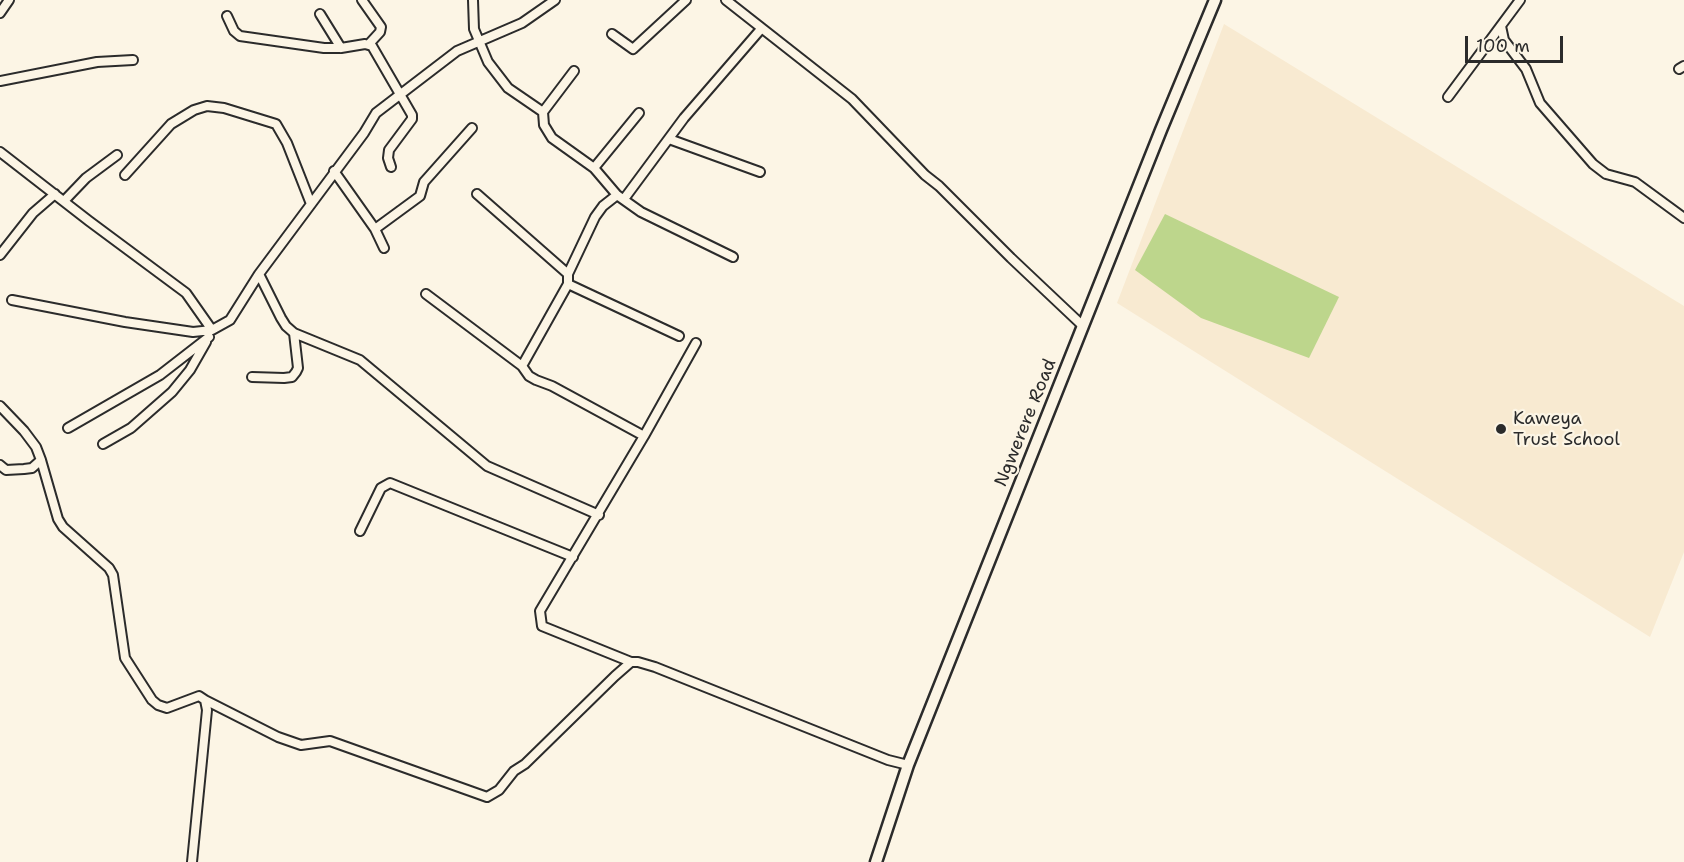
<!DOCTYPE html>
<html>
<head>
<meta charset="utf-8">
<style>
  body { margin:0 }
  #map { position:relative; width:1684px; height:862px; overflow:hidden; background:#fcf5e5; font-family:"Shantell Sans",sans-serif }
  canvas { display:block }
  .scale { position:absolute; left:1465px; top:36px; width:98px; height:27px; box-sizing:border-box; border:3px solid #2b2b2b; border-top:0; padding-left:8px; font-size:18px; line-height:21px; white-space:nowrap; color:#2b2b2b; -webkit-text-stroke:4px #fcf5e5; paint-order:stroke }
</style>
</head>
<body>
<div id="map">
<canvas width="1684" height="862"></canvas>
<div class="scale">100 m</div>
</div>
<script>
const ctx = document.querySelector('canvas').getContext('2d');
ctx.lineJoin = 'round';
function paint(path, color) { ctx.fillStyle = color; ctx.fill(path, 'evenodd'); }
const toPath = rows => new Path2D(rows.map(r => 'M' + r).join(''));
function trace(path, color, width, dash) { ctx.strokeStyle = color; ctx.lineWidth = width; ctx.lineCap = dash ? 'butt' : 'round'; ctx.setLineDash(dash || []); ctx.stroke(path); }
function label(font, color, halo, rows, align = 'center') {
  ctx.font = font + ' "Shantell Sans",sans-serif'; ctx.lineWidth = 4.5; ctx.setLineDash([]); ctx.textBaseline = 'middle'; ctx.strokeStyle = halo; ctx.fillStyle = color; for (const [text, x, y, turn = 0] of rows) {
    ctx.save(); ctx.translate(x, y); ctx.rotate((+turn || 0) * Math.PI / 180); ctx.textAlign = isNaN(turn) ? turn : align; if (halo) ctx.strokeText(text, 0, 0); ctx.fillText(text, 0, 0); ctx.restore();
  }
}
const built = toPath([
  [1224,24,1684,306,1684,552,1650,637,1117,303]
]);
const green = toPath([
  [1165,214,1339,297,1309,358,1201,318,1135,270]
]);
const street = toPath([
  [362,0,381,27,380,32,369,44],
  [473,0,474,29,488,62,508,88,543,112],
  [726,0,852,99,925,175,939,186,1011,258,1083,326],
  [0,13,9,0],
  [320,14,341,48],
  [227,16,234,31,240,36,324,48,341,48,365,44,372,46,412,115,412,119,389,150,388,158,391,167],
  [1501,26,1504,40,1526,69,1540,103,1593,164,1606,174,1635,182,1684,218],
  [612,34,633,49,686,0],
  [1679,69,1684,66],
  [574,71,543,112,544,125,552,138,594,168,617,195,641,212,733,257],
  [0,81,97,62,133,60],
  [1448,97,1520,0],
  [669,139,760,172],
  [0,152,89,221,186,293,212,330,230,320,259,274,364,133,376,113,457,51,522,23,555,0],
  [594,168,639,113],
  [334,171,375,229,384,248],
  [125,175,171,124,194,110,207,106,224,108,276,124,287,143,311,204],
  [477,194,568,274],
  [617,195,603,206,595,217,568,274,568,284,522,366,529,376,536,380,552,386,644,436],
  [624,199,684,118,761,29],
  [64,201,86,178,117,155],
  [375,229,420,196,424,182,472,128],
  [0,255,33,213,55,194],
  [259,274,281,318,286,326,294,333,360,360,487,466,599,515],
  [568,284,679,336],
  [426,294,522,366],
  [12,300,125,322,193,332,212,330],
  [252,377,284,378,292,377,296,372,298,368,294,333],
  [0,406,24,431,36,447,41,460],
  [68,428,160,375,209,337],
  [103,444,131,428,172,392,190,370,206,342],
  [0,465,6,470,24,469,32,468,41,460,58,519,63,527,109,568,113,575,125,658,152,700,158,705,167,708,199,696,205,700,207,710,192,862],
  [360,531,381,488,390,483,573,557],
  [631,662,542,626,540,611,644,436,696,343],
  [205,700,278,737,301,745,330,741,487,797,499,790,514,771,525,764,615,676,631,662,638,662,655,667,888,760,908,765]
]);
const secondary = toPath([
  [876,862,908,765,1161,130,1215,0]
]);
const markers = [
  [1501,429,6,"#2b2b2b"]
];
const poiNames = [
  ["Kaweya",1513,419],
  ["Trust School",1513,440]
];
const streetNames = [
  ["Ngwerere Road",1026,423,-68]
];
paint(built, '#f8ead1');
paint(green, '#bdd68c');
trace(street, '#2b2b2b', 12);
trace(secondary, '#2b2b2b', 15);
trace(street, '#fcf5e5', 8);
trace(secondary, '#fcf5e5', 10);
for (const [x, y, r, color] of markers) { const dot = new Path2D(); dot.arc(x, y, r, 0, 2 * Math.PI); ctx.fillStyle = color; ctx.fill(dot); trace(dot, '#fcf5e5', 2); }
label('18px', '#2b2b2b', '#fcf5e5', poiNames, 'left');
label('18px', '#2b2b2b', '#fcf5e5', streetNames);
</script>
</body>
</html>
